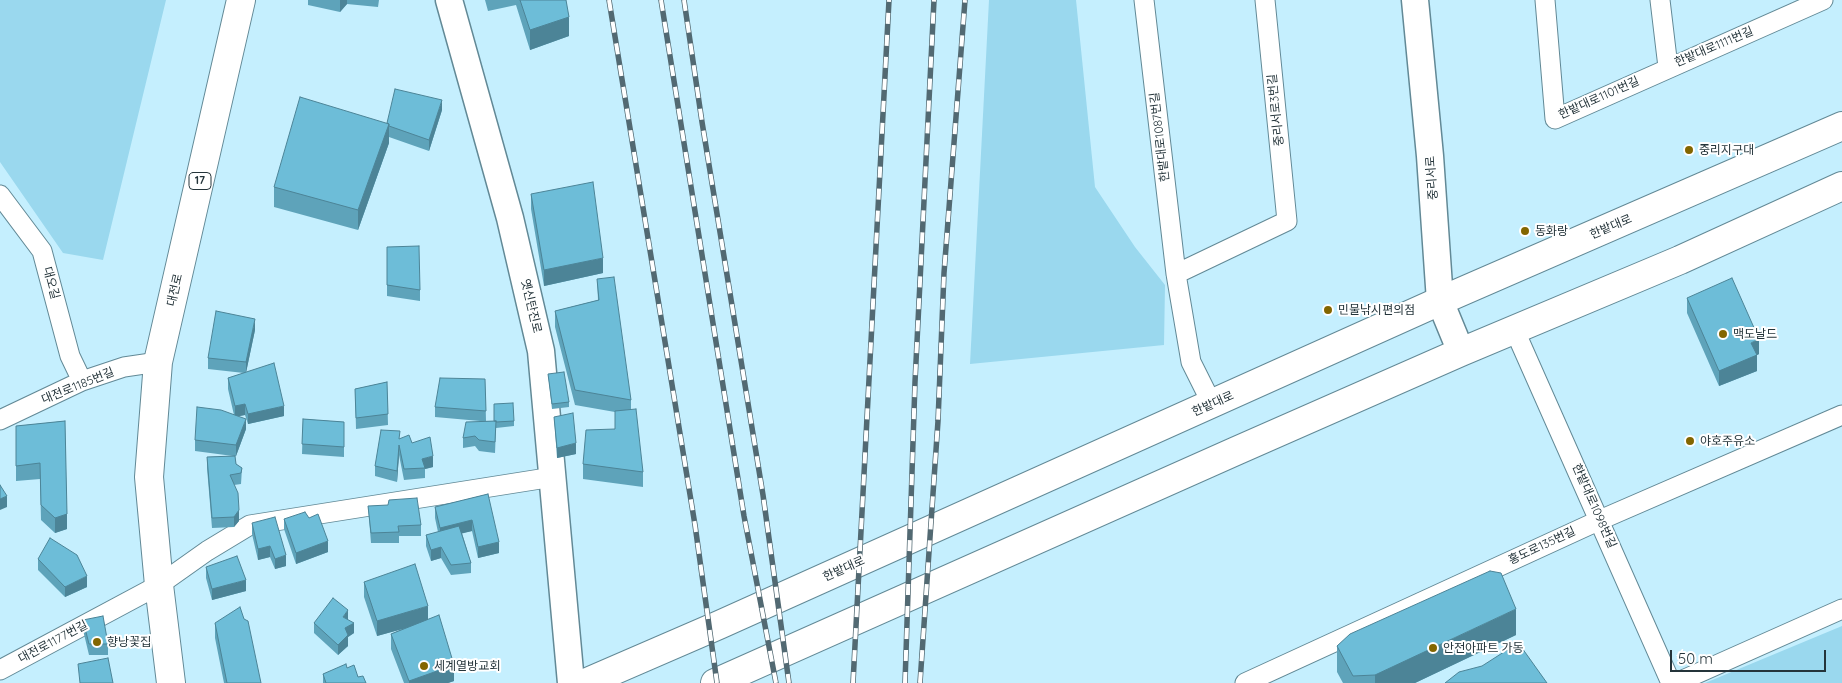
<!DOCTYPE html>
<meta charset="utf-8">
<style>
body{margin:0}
#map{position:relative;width:1842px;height:683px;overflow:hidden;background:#c5effe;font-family:Quicksand,sans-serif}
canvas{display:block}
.scale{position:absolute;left:1670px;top:650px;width:156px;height:22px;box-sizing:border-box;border:2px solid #24343a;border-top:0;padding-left:6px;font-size:15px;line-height:18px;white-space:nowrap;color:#24343a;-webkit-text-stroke:4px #fff;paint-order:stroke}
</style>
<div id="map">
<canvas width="1842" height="683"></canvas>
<div class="scale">50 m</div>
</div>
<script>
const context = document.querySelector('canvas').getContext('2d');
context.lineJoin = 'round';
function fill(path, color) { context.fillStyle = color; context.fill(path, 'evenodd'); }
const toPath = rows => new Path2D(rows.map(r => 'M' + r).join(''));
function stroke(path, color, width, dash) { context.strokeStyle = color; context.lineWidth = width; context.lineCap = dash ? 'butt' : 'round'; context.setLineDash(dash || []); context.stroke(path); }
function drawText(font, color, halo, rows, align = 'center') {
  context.font = font + ' Quicksand,"Noto Sans KR",sans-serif'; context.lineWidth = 4; context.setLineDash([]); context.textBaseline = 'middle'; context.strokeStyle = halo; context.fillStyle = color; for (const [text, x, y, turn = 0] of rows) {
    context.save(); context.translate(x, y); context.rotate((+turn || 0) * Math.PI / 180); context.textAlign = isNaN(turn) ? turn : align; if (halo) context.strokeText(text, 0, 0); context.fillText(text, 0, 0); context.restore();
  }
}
const green = toPath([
 [0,0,166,0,103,260,63,253,0,162],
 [989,0,1076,0,1095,187,1135,247,1165,285,1164,345,970,364],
 [1842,626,1842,683,1705,683]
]);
const street = toPath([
 [1144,0,1176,274,1191,362,1212,404],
 [1545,0,1555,119,1823,0],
 [1660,0,1668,67],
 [0,195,42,251,70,356,82,381],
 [1176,274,1287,221,1265,0],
 [1515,331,1671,683],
 [0,420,82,381,124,367,158,362],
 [0,670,159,585,207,551,250,525,553,477],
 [1245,683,1600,520,1842,415],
 [1676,683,1842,609]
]);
const secondary = toPath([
 [449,0,510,218,541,351,571,683],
 [1415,0,1430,156,1440,301,1461,352]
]);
const primary = toPath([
 [171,683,159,585,149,477,158,362,241,0],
 [585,683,719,625,1440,301,1842,126],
 [715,683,1236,451,1461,352,1680,260,1842,186]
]);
const rail = toPath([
 [609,0,695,525,717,683],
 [661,0,744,516,776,683],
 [684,0,702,122,763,495,789,683],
 [853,683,889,0],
 [905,683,915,382,934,0],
 [920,683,938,421,944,273,965,0]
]);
const wall = toPath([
 [308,0,379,0,378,7,347,4,340,12,308,5],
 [485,0,566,0,569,36,530,50,516,5,488,11],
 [442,110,429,151,389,137,389,143,358,230,274,207,274,187,387,123],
 [531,194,603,273,544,286,531,209],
 [387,247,420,290,420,301,387,296],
 [597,279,631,400,631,409,643,472,643,487,583,479,583,464,615,429,615,412,575,405,555,327,555,311,598,300],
 [1687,298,1759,354,1757,355,1757,371,1719,386,1687,313],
 [255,330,246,372,284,416,248,424,245,415,238,416,246,429,236,456,235,456,236,464,242,468,241,484,234,485,239,521,234,527,212,528,207,468,207,457,233,456,195,451,195,440,234,415,228,389,228,378,244,373,208,369,208,358],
 [548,374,569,402,569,407,552,409],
 [485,379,486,421,514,421,514,426,496,428,495,453,479,451,475,446,463,448,463,438,480,421,435,417,435,407],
 [387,382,388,425,356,429,355,389],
 [554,417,576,454,557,458],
 [303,419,344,422,344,457,302,454],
 [65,421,67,529,55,533,41,520,40,479,16,481,16,426],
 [400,439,412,443,433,467,425,469,425,478,404,480,399,455,397,482,375,476,375,466],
 [488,494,499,553,478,558,472,531,462,533,471,563,471,573,451,575,441,558,431,561,426,546,426,535,438,532,435,518,435,507],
 [368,506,421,525,421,536,399,536,399,543,371,543],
 [309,518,328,552,296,564,284,529,284,519],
 [252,523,286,566,275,569,270,557,258,560,252,534],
 [38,559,87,587,65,597,38,570],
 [206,567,246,591,212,600,206,578],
 [364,582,428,619,454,681,448,683,404,683,391,649,391,634,402,629,377,636,364,597],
 [83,620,108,644,108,655,89,655,83,630],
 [348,620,354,633,348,637,348,646,338,655,314,633,314,623],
 [215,623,261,683,224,683,215,638],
 [1516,635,1415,683,1343,683,1337,672,1337,646],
 [347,668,366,683,323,683,323,674]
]);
const shadedWall = toPath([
 [340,0,347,0,347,4,340,12],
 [569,17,569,36,530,50,530,30],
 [442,100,442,110,429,151,429,140],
 [389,124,389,143,358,230,358,210],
 [603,258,603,273,544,286,544,270],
 [255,319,255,330,246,373,246,362],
 [1759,339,1759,354,1757,355,1757,371,1719,386,1719,371,1751,343],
 [245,404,245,415,235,417,235,406],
 [284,406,284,416,248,424,248,414],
 [246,419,246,429,236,456,236,445],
 [576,443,576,454,557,458,557,448],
 [399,445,399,455,397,482,397,471],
 [433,456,433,467,425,469,422,459],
 [7,496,7,507,0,510,0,499],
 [239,510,239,521,234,527,234,517],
 [67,514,67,529,55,533,55,518],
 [472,520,472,531,440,539,440,528],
 [328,541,328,552,296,564,296,553],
 [499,542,499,553,478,558,478,547],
 [270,546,270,557,258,560,258,549],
 [441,547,441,558,431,561,431,550],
 [286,555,286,566,275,569,275,559],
 [87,576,87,587,65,597,65,587],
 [246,580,246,591,212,600,212,589],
 [428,606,428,622,377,636,377,621],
 [1516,609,1516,635,1415,683,1375,683,1375,675],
 [348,610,348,620,343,617],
 [354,623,354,633,348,637,348,646,338,655,338,645,345,628],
 [454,665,454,681,448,683,409,683,409,681]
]);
const building = toPath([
 [520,0,566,0,569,17,530,30,520,0],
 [395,89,442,100,429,140,389,126,389,124,387,123,395,89],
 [300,97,389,124,358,210,274,187,300,97],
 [593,182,603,258,544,270,531,194,593,182],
 [419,246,420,290,387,285,387,247,419,246],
 [614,277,631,400,575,390,555,311,599,300,597,279,614,277],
 [1732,278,1759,339,1751,343,1757,355,1719,371,1687,298,1732,278],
 [216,311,255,319,246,362,208,358,216,311],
 [274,363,284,406,248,414,245,404,235,406,228,378,274,363],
 [564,372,569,402,552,404,548,374,564,372],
 [440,378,485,379,486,411,435,407,440,378],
 [387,382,388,414,356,418,355,389,387,382],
 [513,403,514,421,496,422,496,421,494,421,494,404,513,403],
 [197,407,221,410,246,419,236,445,195,440,197,407],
 [636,409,643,472,583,464,586,430,615,429,615,411,636,409],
 [573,413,576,443,557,448,554,417,573,413],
 [303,419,344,422,344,447,302,444,303,419],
 [65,421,67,514,55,518,41,505,40,463,16,466,16,426,65,421],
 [496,421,495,442,479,440,475,436,463,438,466,422,496,421],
 [381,430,400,431,399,439,409,435,412,443,430,437,433,456,422,459,425,468,404,469,399,445,397,471,375,466,381,430],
 [235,456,236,464,242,468,241,473,230,475,238,493,239,510,234,517,212,518,207,457,235,456],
 [0,485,7,496,0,499,0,485],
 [488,494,499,542,478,547,472,520,440,528,435,507,488,494],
 [417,498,421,525,398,526,399,532,371,533,368,506,388,505,389,500,417,498],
 [305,512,309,518,318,514,328,541,296,553,284,519,305,512],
 [275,517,286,555,275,559,270,546,258,549,252,523,275,517],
 [459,526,471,563,451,565,441,547,431,550,426,535,459,526],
 [50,538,77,555,87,576,65,587,38,559,50,538],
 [237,556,246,580,212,589,206,567,237,556],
 [415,564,428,606,377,621,364,582,415,564],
 [1490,571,1501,573,1516,609,1375,675,1353,676,1337,646,1350,634,1490,571],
 [333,598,348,610,343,617,354,623,345,628,348,635,338,645,314,623,333,598],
 [240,607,244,619,248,621,261,683,227,683,215,623,240,607],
 [439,615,454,665,409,681,391,634,439,615],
 [103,616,108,644,89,644,83,620,103,616],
 [1522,648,1547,683,1445,683,1459,672,1482,666,1507,650,1522,648],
 [108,658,113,683,80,683,78,664,108,658],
 [346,664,347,668,354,665,358,677,363,676,366,683,326,683,323,674,346,664]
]);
const markers = [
 [1689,150,5,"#836600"],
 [1525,231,5,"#836600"],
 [1328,310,5,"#836600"],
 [1723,334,5,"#836600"],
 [1690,441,5,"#836600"],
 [97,642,5,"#836600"],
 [1433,648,5,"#836600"],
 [424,666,5,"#836600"]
];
const shields = [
 [200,181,22]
];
const shieldNames = [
 ["17",200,181]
];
const streetNames = [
 ["한밭대로1111번길",1714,47,-23],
 ["한밭대로1101번길",1599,98,-24],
 ["중리서로3번길",1276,110,-96],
 ["한밭대로1087번길",1160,137,-97],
 ["중리서로",1432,178,-94],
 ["한밭대로",1611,227,-23],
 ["대오길",51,283,75],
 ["대전로",175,290,-77],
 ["옛신탄진로",531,306,77],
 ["대전로1185번길",78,386,-22],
 ["한밭대로",1213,404,-24],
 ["한밭대로1098번길",1594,506,66],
 ["홍도로135번길",1542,546,-25],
 ["한밭대로",844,569,-24],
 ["대전로1177번길",53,642,-28]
];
const poiNames = [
 ["중리지구대",1699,150],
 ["동화랑",1535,231],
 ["민물낚시편의점",1338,310],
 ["맥도날드",1733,334],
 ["야호주유소",1700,441],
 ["향낭꽃집",107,642],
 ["안전아파트 가동",1443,648],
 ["세계열방교회",434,666]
];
fill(green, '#9ad8ee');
stroke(street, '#628996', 21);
stroke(secondary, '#628996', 29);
stroke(primary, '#628996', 30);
stroke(street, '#fff', 19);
stroke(secondary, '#fff', 26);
stroke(primary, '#fff', 28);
stroke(rail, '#526972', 5.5);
stroke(rail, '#fff', 4, [11]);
fill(wall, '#5ea3ba');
fill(shadedWall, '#4c8497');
fill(building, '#6dbdd8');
stroke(building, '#4c8497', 1);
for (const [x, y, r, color] of markers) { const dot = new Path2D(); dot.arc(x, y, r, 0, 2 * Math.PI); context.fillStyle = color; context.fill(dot); stroke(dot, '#fff', 2); }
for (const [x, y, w] of shields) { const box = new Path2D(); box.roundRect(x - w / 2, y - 8.5, w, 17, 4); context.fillStyle = '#fff'; context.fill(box); stroke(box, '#24343a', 1); }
drawText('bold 11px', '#24343a', null, shieldNames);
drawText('12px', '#24343a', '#fff', streetNames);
drawText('12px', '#24343a', '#fff', poiNames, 'left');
</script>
